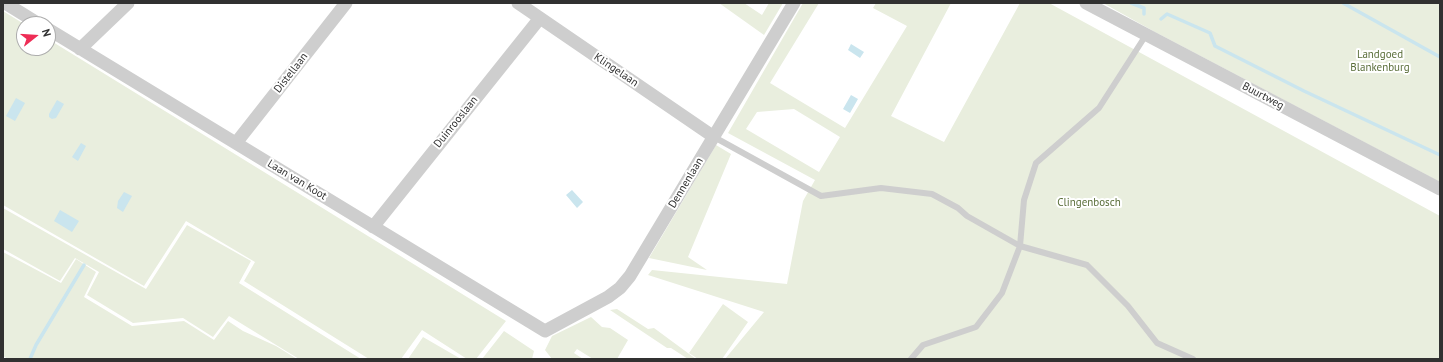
<!DOCTYPE html>
<style>
body{margin:0}
#map{position:relative;width:1443px;height:362px;overflow:hidden;background:#fff;font-family:"PT Sans",sans-serif}
canvas{display:block}
.frame{position:absolute;inset:0;border:4px solid #313131;pointer-events:none}
.north{position:absolute;left:16px;top:16px;width:40px;height:40px;box-sizing:border-box;background:#fff;border:1px solid #adadad;border-radius:50%;rotate:73deg;font-size:11px;font-weight:700;line-height:16px;text-align:center;color:#313131}
.north::after{content:'';display:block;margin:auto;width:14px;height:18px;background:#ee2d56;clip-path:polygon(50% 0,100% 100%,50% 72%,0 100%)}
</style>
<div id="map">
<canvas width="1443" height="362"></canvas>
<div class="frame"></div>
<div class="north">N</div>
</div>
<script>
const context = document.querySelector('canvas').getContext('2d');
context.lineJoin = 'round';
function fill(path, color) { context.fillStyle = color; context.fill(path, 'evenodd'); }
const toPath = rows => new Path2D(rows.map(r => 'M' + r).join(''));
function stroke(path, color, width, dash) { context.strokeStyle = color; context.lineWidth = width; context.lineCap = dash ? 'butt' : 'round'; context.setLineDash(dash || []); context.stroke(path); }
function drawText(font, color, halo, rows, align = 'center') {
  context.font = font + ' "PT Sans",sans-serif'; context.lineWidth = 4; context.setLineDash([]); context.textBaseline = 'middle'; context.strokeStyle = halo; context.fillStyle = color; for (const [text, x, y, turn = 0] of rows) {
    context.save(); context.translate(x, y); context.rotate((+turn || 0) * Math.PI / 180); context.textAlign = isNaN(turn) ? turn : align; if (halo) context.strokeText(text, 0, 0); context.fillText(text, 0, 0); context.restore();
  }
}
const green = toPath([
 [719,3,744,3,762,15,769,3,783,3,764,35],
 [803,3,819,3,770,83,845,128,907,26,873,8,876,3,951,3,891,116,944,142,1020,3,1049,3,1440,216,1440,359,725,359,764,312,648,275,652,270,787,284,803,201,815,180,728,133],
 [794,109,840,137,819,172,746,129,757,112],
 [1103,3,1440,3,1440,182,1155,32],
 [3,11,24,24,24,48,48,48,48,39,506,321,476,359,467,359,422,330,401,359,369,359,244,281,255,262,186,221,144,286,3,205],
 [716,145,731,154,688,257,707,270,649,258],
 [3,208,146,289,187,225,251,261,239,283,361,359,299,359,229,316,213,337,183,318,133,323,87,295,99,272,75,258,60,281,3,249],
 [3,252,61,283,76,259,96,272,84,297,132,326,184,321,214,340,228,321,243,331,276,346,297,359,8,359,3,356],
 [723,304,748,322,722,359,698,359,689,353],
 [617,309,648,329,654,328,696,359,688,359,671,348,667,348,610,310],
 [591,317,602,327,610,328,628,340,617,359,593,359,577,349,574,353,583,359,552,359,545,350,552,336],
 [504,331,534,351,532,359,482,359],
 [423,337,461,359,408,359]
]);
const water = toPath([
 [851,44,864,52,860,58,848,50],
 [851,95,858,99,850,113,843,109],
 [16,98,25,103,15,121,6,116],
 [57,100,64,104,56,118,52,119,49,117,49,114],
 [81,143,86,146,78,161,72,157],
 [572,190,583,202,577,208,566,195],
 [124,192,132,196,123,212,117,208,118,201],
 [60,210,79,221,72,232,54,221]
]);
const stream = toPath([
 [1131,3,1144,8,1144,14],
 [1343,3,1440,57],
 [1161,19,1167,14,1210,33,1215,46,1304,91,1440,155],
 [30,359,36,345,84,265]
]);
const service = toPath([
 [714,137,821,196,881,188,932,194,958,208,967,216,1020,246,1087,265,1128,306,1157,343,1193,359],
 [911,359,923,345,976,327,1002,293,1020,246,1024,200,1036,163,1099,108,1146,35]
]);
const minor = toPath([
 [5,3,39,24],
 [518,3,714,137],
 [1086,3,1440,189],
 [48,29,545,331,608,297,620,288,630,276,794,3],
 [80,49,128,3],
 [236,143,346,3],
 [373,227,540,18]
]);
const parkNames = [
 ["Landgoed",1380,55],
 ["Blankenburg",1380,68],
 ["Clingenbosch",1089,203]
];
const streetNames = [
 ["Klingelaan",616,70,34],
 ["Distellaan",291,73,-52],
 ["Buurtweg",1263,96,28],
 ["Duinrooslaan",456,122,-51],
 ["Laan van Koot",297,180,31],
 ["Dennenlaan",686,183,-59]
];
fill(green, '#e9eede');
fill(water, '#cae5ee');
stroke(stream, '#cae5ee', 3.5);
stroke(service, '#cecece', 6);
stroke(minor, '#cecece', 13);
drawText('11px', '#5b6f3b', '#fff', parkNames);
drawText('11px', '#313131', '#fff', streetNames);
</script>
